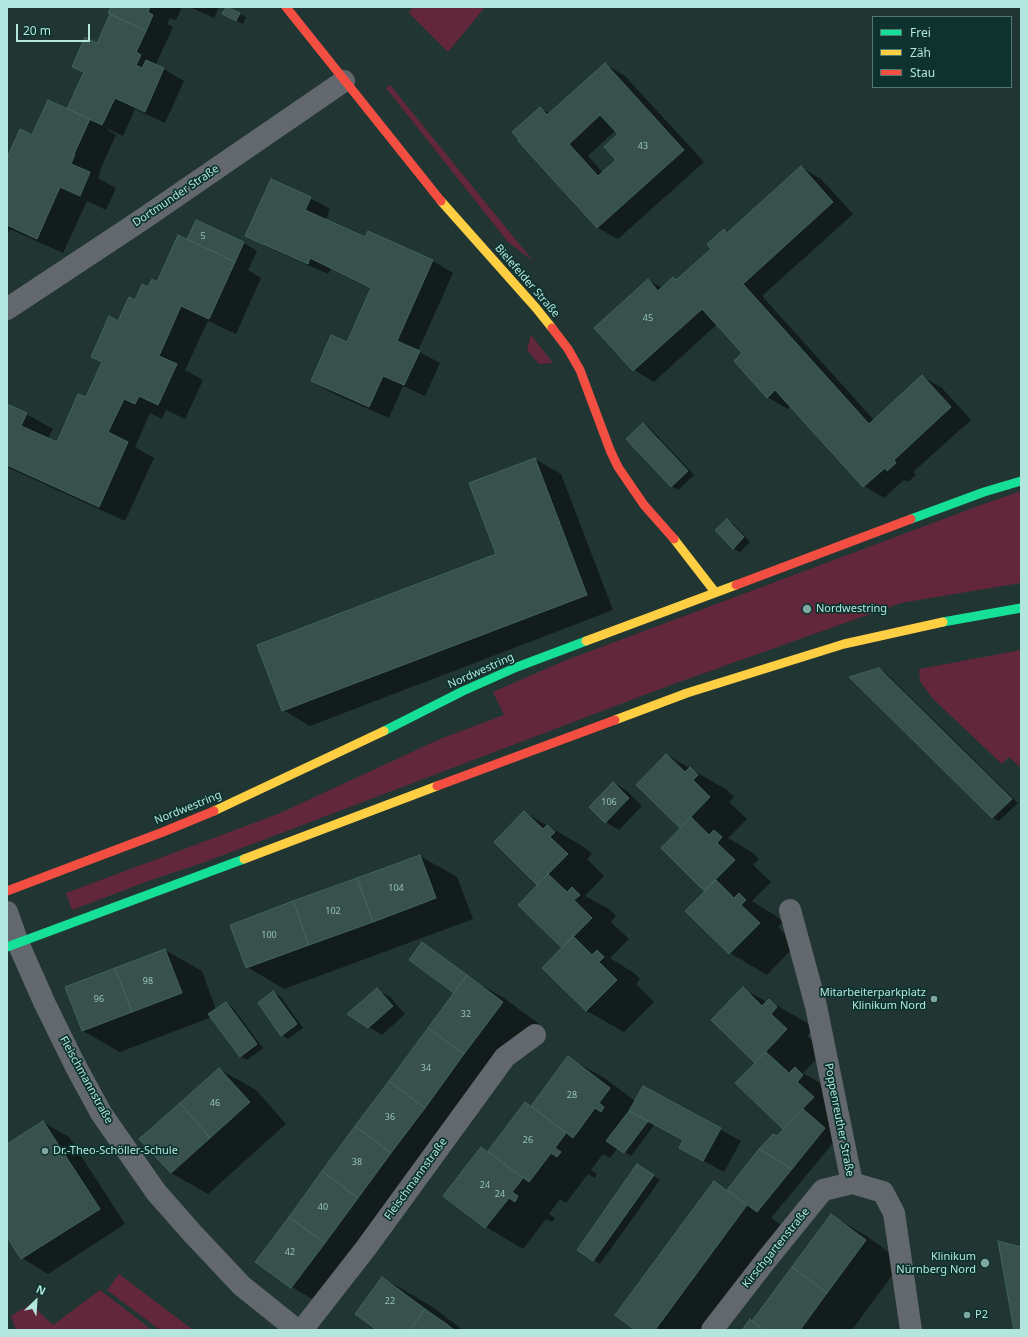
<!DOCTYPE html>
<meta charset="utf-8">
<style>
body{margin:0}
#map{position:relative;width:1028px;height:1337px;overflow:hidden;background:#213633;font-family:"Noto Sans",sans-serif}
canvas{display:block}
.frame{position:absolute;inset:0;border:8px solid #b2e6de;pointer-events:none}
.legend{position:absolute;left:872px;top:16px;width:140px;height:72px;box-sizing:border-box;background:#0e332f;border:1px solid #507b75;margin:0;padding:5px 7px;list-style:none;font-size:12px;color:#b2e6de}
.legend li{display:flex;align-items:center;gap:8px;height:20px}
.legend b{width:20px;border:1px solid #507b75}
.north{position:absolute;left:16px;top:1281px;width:40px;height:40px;-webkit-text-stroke:3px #0e332f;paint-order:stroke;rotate:25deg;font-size:11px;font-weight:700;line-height:16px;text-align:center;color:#b2e6de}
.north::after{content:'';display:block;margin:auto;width:14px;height:18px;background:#b2e6de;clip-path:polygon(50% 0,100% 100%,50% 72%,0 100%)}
.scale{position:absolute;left:16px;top:24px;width:74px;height:18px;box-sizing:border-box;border:2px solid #b2e6de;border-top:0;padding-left:5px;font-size:12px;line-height:14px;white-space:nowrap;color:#b2e6de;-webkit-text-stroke:3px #0e332f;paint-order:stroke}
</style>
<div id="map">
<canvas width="1028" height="1337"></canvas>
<div class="frame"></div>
<ul class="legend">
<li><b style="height:5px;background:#16e098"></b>Frei</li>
<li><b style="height:5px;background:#ffcf43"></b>Zäh</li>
<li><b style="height:5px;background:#f24e42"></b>Stau</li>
</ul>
<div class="north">N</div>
<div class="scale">20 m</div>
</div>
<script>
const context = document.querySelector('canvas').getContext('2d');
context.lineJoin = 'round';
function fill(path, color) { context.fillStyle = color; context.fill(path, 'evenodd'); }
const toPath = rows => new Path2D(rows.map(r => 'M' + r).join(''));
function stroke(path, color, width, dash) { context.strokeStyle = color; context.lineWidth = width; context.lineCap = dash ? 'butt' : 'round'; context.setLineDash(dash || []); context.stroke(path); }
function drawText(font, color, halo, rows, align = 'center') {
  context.font = font + ' "Noto Sans",sans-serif'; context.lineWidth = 3.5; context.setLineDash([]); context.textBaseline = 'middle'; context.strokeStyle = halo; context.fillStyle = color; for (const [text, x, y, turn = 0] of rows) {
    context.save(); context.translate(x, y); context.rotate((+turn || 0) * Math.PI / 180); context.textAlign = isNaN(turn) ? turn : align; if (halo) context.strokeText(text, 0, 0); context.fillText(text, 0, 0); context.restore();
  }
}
const green = toPath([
 [413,7,485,7,448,52,409,13],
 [390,85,533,261,508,242,386,88],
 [531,335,553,363,539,364,527,350],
 [1021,491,1021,583,901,603,668,686,205,862,151,880,72,910,66,893,278,814,440,739,504,715,493,692,564,661,981,505],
 [1021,650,1021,768,1009,757,1002,764,932,698,920,681,919,669],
 [119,1274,193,1330,160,1330,107,1290],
 [100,1290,152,1330,16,1330,11,1316,31,1304,53,1325]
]);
const shadow = toPath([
 [112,7,182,7,176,20,170,18,167,24,173,27,156,64,184,81,165,123,135,109,123,136,108,129,107,130,116,135,100,170,101,170,98,178,116,188,106,210,87,201,63,253,10,229,7,235,7,160,33,136,68,110,84,73,73,66,98,44,111,14],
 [190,7,219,7,214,18],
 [239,14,246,17,243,24,230,18],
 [605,64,625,76,704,162,618,239,598,228,520,141,540,108,550,114],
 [616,130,620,134,617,160,603,173,588,156],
 [801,167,821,179,853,214,762,296,874,420,922,376,942,388,971,420,913,472,916,475,908,482,904,480,884,498,864,486,791,406,788,409,767,397,744,353,717,324,654,382,634,370,648,280,662,288,673,278,677,280,712,249,724,231,728,233],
 [310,198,330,209,326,220,366,238,369,232,433,261,453,273,418,351,440,363,425,396,403,386,389,418,332,393,312,381,347,343,371,289,331,269,328,274,267,247,247,235],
 [196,221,244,243,257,251,248,270,261,278,236,334,208,321,185,370,203,380,185,419,166,410,162,419,150,413,135,447,154,458,125,521,7,467,7,405,26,414,53,429,48,439,57,443,86,398,103,362,92,356,136,301,149,288,157,283,187,241],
 [644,424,650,428,694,475,678,490,671,486],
 [535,459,561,474,613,610,310,726,283,710,497,555],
 [727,520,734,524,750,542,740,552,733,548],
 [879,669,886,673,1018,803,999,821,993,818,851,677],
 [667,755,727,790,734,797,729,802,747,819,728,838,752,852,759,859,753,865,771,882,752,901,776,916,783,922,778,927,796,945,767,975,730,953,705,891,662,848,681,828,637,785],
 [614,783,627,791,642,806,619,830,606,822],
 [524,812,584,847,592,854,587,859,604,876,585,896,609,909,616,916,611,922,629,939,610,958,634,973,640,979,636,984,654,1002,624,1032,587,1011,544,968,563,948,539,885,495,842],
 [420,856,457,877,473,919,284,989,247,967],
 [165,950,202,971,216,1010,226,1003,232,1007,263,1048,247,1060,240,1056,212,1017,120,1052,83,1031],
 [472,980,504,998,539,1024,329,1309,292,1287,257,1262],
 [743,989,767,1002,769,1001,806,1022,813,1029,807,1036,824,1051,803,1073,832,1090,838,1137,771,1218,784,1227,708,1330,636,1330,714,1182,728,1190,785,1129,737,1083,757,1062,713,1020],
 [377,990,390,997,405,1014,382,1035,369,1027],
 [274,993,280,996,303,1028,288,1039,282,1035],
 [569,1058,606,1079,635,1101,643,1087,741,1141,724,1172,700,1159,684,1140,655,1124,631,1156,618,1148,610,1158,603,1154,591,1170,597,1174,595,1178,588,1174,566,1203,560,1199,549,1214,555,1218,552,1222,546,1219,523,1249,486,1227,445,1196,481,1148,488,1152,525,1103,532,1107],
 [219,1069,256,1090,286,1124,208,1194,171,1173],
 [43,1122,69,1137,125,1224,48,1274,22,1258,7,1235,7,1145],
 [644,1169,660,1180,600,1264,579,1250],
 [831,1215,868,1237,902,1262,852,1330,743,1330,753,1322],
 [383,1278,431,1306,463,1330,379,1330]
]);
const building = toPath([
 [111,7,150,7,148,12,153,15,146,31,108,13,111,7],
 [226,7,240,13,236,21,222,14,226,7],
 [110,14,146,31,136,52,141,55,136,65,142,68,146,60,164,68,145,112,115,98,102,125,67,109,84,72,72,67,85,37,97,43,110,14],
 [605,63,684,150,597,228,518,141,519,140,512,132,540,107,547,115,605,63],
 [600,115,618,134,604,147,616,160,598,176,569,144,600,115],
 [48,100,90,119,74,154,75,154,71,164,90,172,80,196,60,187,37,239,7,225,7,158,20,129,32,135,48,100],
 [801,166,833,202,743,284,869,424,922,375,951,407,894,460,896,463,887,471,885,468,863,487,775,390,767,398,734,361,742,353,702,309,633,371,594,328,648,279,658,291,673,277,676,280,711,249,707,244,724,229,727,233,801,166],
 [271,179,311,197,305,210,365,237,368,231,433,260,397,341,420,351,404,385,383,376,369,407,311,381,331,335,347,342,371,288,310,258,308,264,245,236,271,179],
 [196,220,244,242,235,262,187,239,196,220],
 [178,235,235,262,209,319,181,306,159,356,177,364,158,405,139,396,135,404,124,399,108,432,128,442,99,507,7,465,7,404,27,413,21,426,57,442,78,394,86,397,102,362,91,357,109,316,118,321,129,297,135,300,142,284,148,287,152,279,157,282,178,235],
 [643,423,688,471,671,487,626,439,643,423],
 [535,458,587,595,282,711,257,645,496,554,469,483,535,458],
 [727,519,744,537,733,549,715,530,727,519],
 [879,668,1012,799,992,818,849,677,879,668],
 [666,754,685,772,690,767,698,775,693,780,710,797,680,828,636,785,666,754],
 [613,782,629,798,605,823,589,807,613,782],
 [524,811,543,829,547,825,555,832,550,837,568,854,537,885,494,842,524,811],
 [691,817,709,835,714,830,722,837,717,843,735,860,704,891,661,848,691,817],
 [420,855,436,898,373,922,357,878,420,855],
 [548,874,567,892,572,887,580,895,574,900,592,918,562,948,518,905,548,874],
 [357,878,373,922,309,945,293,901,357,878],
 [716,880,734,898,739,893,746,900,741,905,760,923,729,954,685,911,716,880],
 [293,901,309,945,246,968,230,925,293,901],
 [573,936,592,955,597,950,604,957,599,962,617,980,586,1011,542,968,573,936],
 [422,942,467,975,454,993,409,960,422,942],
 [165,949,182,993,132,1012,115,968,165,949],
 [115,968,132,1012,82,1031,65,987,115,968],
 [467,975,503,1002,464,1054,428,1028,467,975],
 [743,987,762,1006,769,999,777,1007,771,1014,787,1029,755,1063,711,1020,743,987],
 [377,988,393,1006,368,1028,347,1014,377,988],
 [273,991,297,1024,281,1036,258,1003,273,991],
 [226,1002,257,1044,240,1057,208,1014,226,1002],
 [428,1028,464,1054,425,1108,389,1081,428,1028],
 [766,1052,789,1073,795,1067,803,1075,797,1082,814,1097,783,1129,735,1083,766,1052],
 [568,1056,610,1088,599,1103,604,1107,601,1112,595,1108,573,1138,531,1106,568,1056],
 [219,1068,250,1102,210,1138,180,1103,219,1068],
 [389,1081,425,1108,391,1153,355,1126,389,1081],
 [643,1086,721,1128,703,1161,679,1148,683,1140,629,1111,643,1086],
 [525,1102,566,1133,555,1148,561,1152,557,1157,551,1153,529,1182,488,1151,525,1102],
 [180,1103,210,1138,171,1173,139,1139,180,1103],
 [803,1109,825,1128,792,1169,759,1149,773,1134,777,1136,803,1109],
 [629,1111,648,1121,624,1153,606,1141,629,1111],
 [43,1121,100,1209,21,1259,7,1237,7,1144,43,1121],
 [355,1126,391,1153,358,1198,322,1171,355,1126],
 [481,1147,523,1178,512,1192,518,1196,515,1202,509,1198,485,1228,443,1196,481,1147],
 [759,1149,792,1169,757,1212,727,1190,759,1149],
 [637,1164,654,1175,593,1261,577,1250,637,1164],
 [322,1171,358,1198,325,1243,289,1217,322,1171],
 [714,1181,747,1205,655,1330,635,1330,615,1315,714,1181],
 [831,1214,866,1240,827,1293,792,1267,831,1214],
 [289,1217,325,1243,291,1288,255,1262,289,1217],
 [998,1241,1021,1247,1021,1330,1014,1330,998,1241],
 [792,1267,827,1293,800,1330,764,1330,752,1321,792,1267],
 [382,1277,425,1309,410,1330,377,1330,355,1314,382,1277],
 [425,1309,448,1325,454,1330,410,1330,425,1309],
 [750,1319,752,1321,764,1330,742,1330,750,1319]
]);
const street = toPath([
 [7,309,140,221,344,81],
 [790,910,816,1006,852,1183],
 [7,912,18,943,45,1004,75,1065,101,1113,156,1192,193,1234,242,1286,297,1330],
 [302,1330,366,1248,505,1057,535,1035],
 [712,1330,767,1259,823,1190,852,1183,883,1192,894,1213,911,1330]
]);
const fast = toPath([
 [911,519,984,492,1021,481],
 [943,622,1021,608],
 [384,731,463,691,517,667,586,641],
 [7,947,244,859]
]);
const slow = toPath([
 [441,201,536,308,552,328],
 [674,539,715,592],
 [586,641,736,585],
 [615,720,687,693,844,644,943,622],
 [214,811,384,731],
 [244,859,437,786]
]);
const jam = toPath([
 [286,7,441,201],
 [552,328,568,349,580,370,610,450,618,467,644,505,674,539],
 [736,585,911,519],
 [437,786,615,720],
 [7,891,163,832,214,811]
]);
const markers = [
 [807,609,5,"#7fa8a2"],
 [934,999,4,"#7fa8a2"],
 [45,1151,4,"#7fa8a2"],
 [985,1263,5,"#7fa8a2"],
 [967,1315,4,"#7fa8a2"]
];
const numberNames = [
 ["43",643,146],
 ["5",203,236],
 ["45",648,318],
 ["106",609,802],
 ["104",396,888],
 ["102",333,911],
 ["100",269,935],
 ["98",148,981],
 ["96",99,999],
 ["32",466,1014],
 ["34",426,1068],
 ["28",572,1095],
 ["46",215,1103],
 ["36",390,1117],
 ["26",528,1140],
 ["38",357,1162],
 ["24",485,1185],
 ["24",500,1194],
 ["40",323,1207],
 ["42",290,1252],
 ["22",390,1301]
];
const streetNames = [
 ["Dortmunder Straße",176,196,-34],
 ["Bielefelder Straße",527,281,49],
 ["Nordwestring",481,671,-24],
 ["Nordwestring",188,808,-22],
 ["Fleischmannstraße",86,1080,61],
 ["Poppenreuther Straße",839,1120,79],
 ["Fleischmannstraße",416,1179,-54],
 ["Kirschgartenstraße",776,1248,-51]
];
const poiNames = [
 ["Nordwestring",816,609],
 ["Mitarbeiterparkplatz",926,993,"right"],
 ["Klinikum Nord",926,1006,"right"],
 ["Dr.-Theo-Schöller-Schule",53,1151],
 ["Klinikum",976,1257,"right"],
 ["Nürnberg Nord",976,1270,"right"],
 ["P2",975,1315]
];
fill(green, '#62273a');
fill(shadow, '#0007');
fill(building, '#38514d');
stroke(building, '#41635e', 1);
stroke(street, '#62686e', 22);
stroke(fast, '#16e098', 9);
stroke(slow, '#ffcf43', 9);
stroke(jam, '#f24e42', 9);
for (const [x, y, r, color] of markers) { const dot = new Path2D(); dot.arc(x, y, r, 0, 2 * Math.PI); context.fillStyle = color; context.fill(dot); stroke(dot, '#0e332f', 1.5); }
drawText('9px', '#94c1ba', null, numberNames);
drawText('11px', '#b2e6de', '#0e332f', streetNames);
drawText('11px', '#b2e6de', '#0e332f', poiNames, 'left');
</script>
